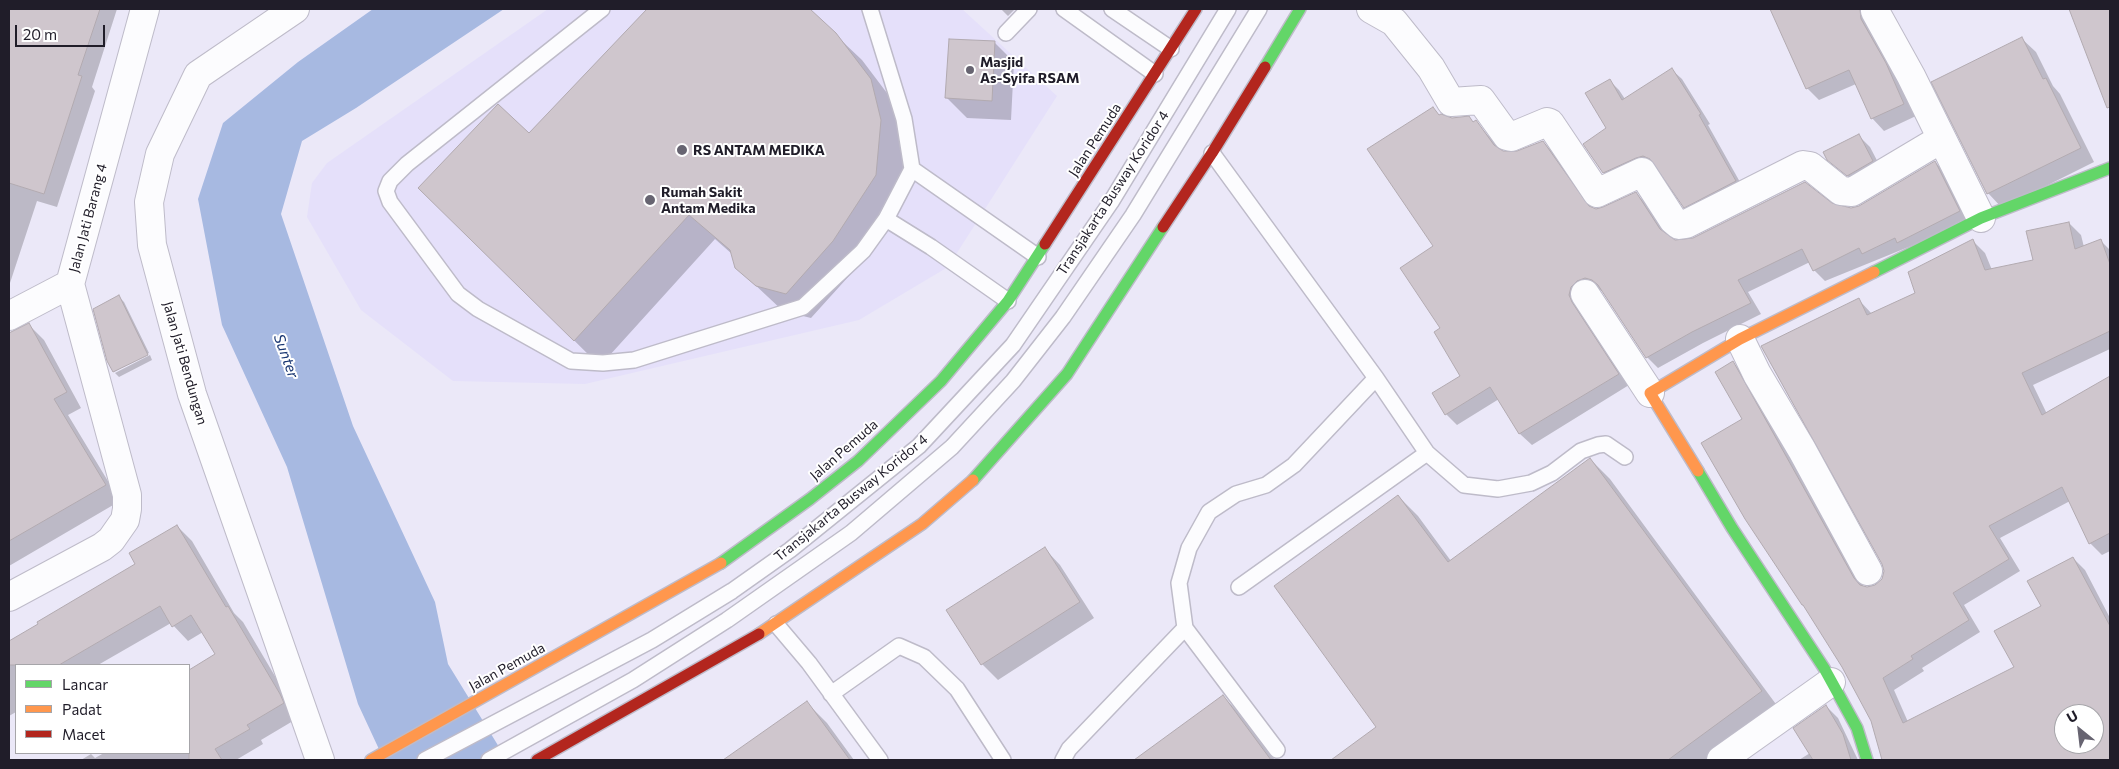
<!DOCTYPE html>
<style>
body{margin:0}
#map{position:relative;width:2119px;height:769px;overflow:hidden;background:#ebe8f8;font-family:Commissioner,sans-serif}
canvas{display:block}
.frame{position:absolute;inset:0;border:10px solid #201d29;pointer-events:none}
.legend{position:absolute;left:15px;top:664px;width:175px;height:90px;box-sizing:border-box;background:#fff;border:1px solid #a6a5a9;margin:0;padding:6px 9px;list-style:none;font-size:15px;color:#201d29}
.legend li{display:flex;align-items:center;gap:10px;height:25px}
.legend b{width:25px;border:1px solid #a6a5a9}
.north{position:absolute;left:2054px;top:704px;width:50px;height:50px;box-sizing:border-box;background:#fff;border:1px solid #a6a5a9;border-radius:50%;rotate:331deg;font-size:14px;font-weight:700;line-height:20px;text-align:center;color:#201d29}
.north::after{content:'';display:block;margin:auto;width:18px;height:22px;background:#676471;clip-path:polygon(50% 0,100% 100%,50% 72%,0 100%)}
.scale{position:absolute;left:15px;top:25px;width:90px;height:22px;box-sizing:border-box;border:2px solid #201d29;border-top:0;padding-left:6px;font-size:15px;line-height:18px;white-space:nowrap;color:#201d29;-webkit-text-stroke:4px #fff;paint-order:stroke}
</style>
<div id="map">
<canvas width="2119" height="769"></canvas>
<div class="frame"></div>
<ul class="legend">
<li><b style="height:6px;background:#63d668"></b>Lancar</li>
<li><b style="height:6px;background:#ff974d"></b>Padat</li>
<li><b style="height:6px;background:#b3261e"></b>Macet</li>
</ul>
<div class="north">U</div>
<div class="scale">20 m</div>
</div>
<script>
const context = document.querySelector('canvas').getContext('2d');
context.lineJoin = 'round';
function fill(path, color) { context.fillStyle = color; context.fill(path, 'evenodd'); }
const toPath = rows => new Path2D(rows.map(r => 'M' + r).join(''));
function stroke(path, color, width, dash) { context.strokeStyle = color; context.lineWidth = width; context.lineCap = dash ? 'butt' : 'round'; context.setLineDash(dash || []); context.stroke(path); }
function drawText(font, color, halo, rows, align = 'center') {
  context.font = font + ' Commissioner,sans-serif'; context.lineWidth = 4; context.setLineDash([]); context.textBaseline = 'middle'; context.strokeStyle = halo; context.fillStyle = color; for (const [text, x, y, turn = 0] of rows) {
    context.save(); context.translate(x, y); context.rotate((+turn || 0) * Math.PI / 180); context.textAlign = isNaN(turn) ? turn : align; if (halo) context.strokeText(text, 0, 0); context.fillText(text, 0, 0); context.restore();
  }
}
const built = toPath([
 [548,9,962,9,1057,96,948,267,859,320,585,384,453,381,361,310,307,217,312,183,327,163]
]);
const water = toPath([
 [373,9,504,9,356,108,302,141,281,214,353,426,435,602,448,664,507,760,384,760,358,704,287,467,222,325,198,199,223,123,298,62]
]);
const shadow = toPath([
 [9,9,117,9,92,87,95,91,57,207,37,201,9,286],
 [649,9,808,9,862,60,896,105,906,147,901,201,858,266,811,318,783,311,736,267,732,254,715,239,600,366,420,188,529,135],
 [1001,9,1015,9,1008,16],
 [1772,9,1874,9,1898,76,1916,116,1884,131,1872,118,1856,84,1819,100,1807,88],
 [2071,9,2110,9,2110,88,2081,38],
 [2021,38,2036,52,2053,86,2060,94,2094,162,2002,208,1988,193],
 [994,42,1014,62,1011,120,967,118,947,98],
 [1672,70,1682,79,1710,124,1708,125,1745,191,1694,217,1685,207,1659,167,1653,166,1613,182,1603,172,1609,80,1619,90,1625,99],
 [1433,109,1440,116,1474,123,1476,122,1503,152,1517,153,1543,142,1554,153,1593,209,1604,208,1636,193,1647,205,1667,236,1675,241,1693,239,1831,205,1851,209,1860,207,1935,162,1946,173,1970,222,1825,281,1814,270,1810,262,1748,292,1761,314,1703,343,1658,368,1647,357,1603,291,1596,289,1629,385,1532,445,1520,434,1499,399,1457,425,1446,414,1461,376,1442,328,1434,247],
 [1859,136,1870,147,1883,172,1859,186,1828,159],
 [2069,223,2081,235,2084,247,2101,241,2110,250,2110,349,2033,385,2047,414,2110,378,2110,551,2102,555,2090,543,2070,501,2000,538,2020,571,1964,605,1980,632,1922,668,1924,671,1894,690,1908,722,2016,667,2043,606,2073,558,2085,570,2110,618,2110,760,1883,760,1873,723,1843,667,1808,610,1803,605,1744,420,1733,363,1745,375,1863,586,1867,588,1877,586,1883,579,1885,572,1859,300,1872,314,1917,294,1973,241,1985,253,1992,270,2034,261],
 [2064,714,2094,714,2094,744,2064,744],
 [119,297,124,302,149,353,114,372,108,360],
 [29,325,44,340,81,408,68,415,120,501,9,566,9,336],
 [150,355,152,360,119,377,115,373],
 [1590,459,1610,479,1781,711,1713,760,1333,760,1378,727,1398,496,1418,516,1451,561],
 [177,526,192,541,234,613,243,622,295,710,298,718,261,740,263,744,236,760,81,760,91,754,95,758,104,753,189,753,189,671,216,655,203,632,188,641,171,623,98,665,16,665,16,712,9,716,9,643,137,565],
 [1045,549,1060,565,1094,618,998,680,982,664],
 [1223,696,1242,716,1275,760,1136,760],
 [807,703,827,723,854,760,726,760],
 [1826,706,1838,718,1858,760,1799,760,1810,753]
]);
const building = toPath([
 [9,9,100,9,78,75,82,76,44,194,9,183,9,9],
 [647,9,810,9,836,33,871,79,881,120,876,175,833,241,786,294,756,286,735,268,730,250,689,215,574,341,418,188,498,104,529,133,647,9],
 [1770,9,1860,9,1861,19,1886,63,1904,104,1871,119,1849,70,1806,89,1770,9],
 [2069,9,2110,9,2110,107,2107,108,2069,9],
 [2022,37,2043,79,2046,78,2081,148,1987,194,1931,82,2022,37],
 [949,39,995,41,992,101,945,98,949,39],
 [1672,68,1701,114,1699,115,1736,181,1684,208,1650,159,1643,156,1636,158,1603,173,1583,144,1606,128,1585,93,1610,79,1622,100,1672,68],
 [1433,107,1439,115,1441,114,1452,118,1469,116,1473,122,1476,120,1494,145,1503,151,1517,151,1543,141,1589,206,1596,209,1603,207,1636,192,1660,229,1675,240,1693,238,1805,182,1832,203,1851,208,1859,206,1935,161,1960,211,1897,243,1895,238,1862,254,1859,248,1813,271,1802,249,1738,280,1751,303,1692,332,1646,358,1598,285,1592,280,1585,278,1577,281,1571,287,1569,295,1572,302,1619,374,1519,434,1490,387,1445,415,1432,393,1460,376,1434,332,1440,328,1400,268,1433,246,1367,149,1433,107],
 [1859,134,1873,161,1847,176,1827,160,1823,152,1859,134],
 [2069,222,2075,249,2101,239,2110,264,2110,331,2022,373,2042,415,2110,376,2110,533,2089,544,2062,487,1989,526,2009,559,1953,593,1969,620,1911,656,1913,659,1883,678,1903,723,2014,667,1994,631,2041,606,2027,581,2073,557,2110,626,2110,760,1882,760,1871,721,1842,667,1803,605,1802,605,1745,519,1701,443,1742,419,1715,372,1733,361,1854,578,1860,585,1867,587,1875,585,1882,579,1884,571,1882,564,1761,346,1859,298,1867,315,1915,293,1908,272,1973,239,1985,270,2033,260,2026,231,2069,222],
 [2064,714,2094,714,2094,744,2064,744,2064,714],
 [119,295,148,355,113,372,107,361,93,309,119,295],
 [29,323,67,392,54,399,106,485,9,541,9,333,29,323],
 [1590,458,1762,691,1668,760,1331,760,1376,727,1274,586,1398,495,1448,562,1590,458],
 [177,525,226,607,228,606,280,694,284,703,247,725,250,729,215,749,222,760,189,760,189,670,215,654,191,615,172,627,160,606,59,665,9,665,9,641,38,624,37,622,135,564,129,553,177,525],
 [1045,547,1080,602,981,665,946,610,1045,547],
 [1223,695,1271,760,1134,760,1223,695],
 [807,701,850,760,723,760,807,701],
 [1826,705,1843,734,1851,760,1813,760,1793,728,1826,705]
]);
const lane = toPath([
 [602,9,407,164,390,181,386,191,390,202,458,294,478,309,571,361,603,363,634,360,803,307,863,251,886,219,912,169,904,119,870,9],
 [1064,9,1155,74],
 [1112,9,1171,49],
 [1006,33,1029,9],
 [1212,153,1376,378,1427,453,1239,587],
 [912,169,1038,257],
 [886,219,931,247,1008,301],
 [1427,453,1464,485,1498,489,1531,483,1552,473,1581,451,1598,445,1606,444,1625,457],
 [776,624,809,663,880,760],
 [1185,628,1277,750],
 [831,694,899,646,924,657,957,689,1003,760],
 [425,760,652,640,732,591,790,550,919,446,1013,345,1111,202,1228,9],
 [489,760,633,680,727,620,851,533,952,447,1013,381,1063,317,1133,215,1259,9],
 [1063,760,1069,749,1185,628,1179,583,1189,548,1209,512,1236,494,1266,485,1294,465,1376,378]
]);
const street = toPath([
 [295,9,198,75,160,154,149,202,152,245,192,394,320,760],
 [1371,9,1394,22,1431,68,1451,102,1481,100,1507,136,1511,137,1547,122,1550,123,1597,193,1642,172,1673,220,1679,225,1686,224,1803,165,1810,166,1841,191,1852,192,1941,139],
 [1875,11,1911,76,1981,218],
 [1585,294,1650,393],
 [9,316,70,284],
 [1740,339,1757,374,1802,450,1868,571],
 [9,597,102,547,111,540,125,520,127,509,127,495,70,284,145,9],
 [1721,760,1831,682]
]);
const fast = toPath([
 [1265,67,1300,9],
 [1874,272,1981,218,2110,168],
 [1698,471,1732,528,1824,668,1857,728,1867,760],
 [973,480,1067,374,1163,227],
 [721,563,810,499,858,461,941,381,1008,301,1045,244]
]);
const slow = toPath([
 [1698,471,1650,393,1740,339,1874,272],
 [759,634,922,524,973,480],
 [371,760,721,563]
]);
const jam = toPath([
 [1163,227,1212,153,1265,67],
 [1045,244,1196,9],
 [537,760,759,634]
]);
const markers = [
 [970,70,5,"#676471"],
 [682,150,6,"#676471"],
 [650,200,6,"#676471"]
];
const poiNames = [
 ["Masjid",980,62],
 ["As-Syifa RSAM",980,78],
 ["RS ANTAM MEDIKA",693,150],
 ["Rumah Sakit",661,192],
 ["Antam Medika",661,208]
];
const streetNames = [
 ["Jalan Pemuda",1095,140,-57],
 ["Transjakarta Busway Koridor 4",1113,193,-57],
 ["Jalan Jati Barang 4",88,218,-75],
 ["Jalan Jati Bendungan",185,363,74],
 ["Jalan Pemuda",844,450,-41],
 ["Transjakarta Busway Koridor 4",851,498,-39],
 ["Jalan Pemuda",507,667,-29]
];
const waterNames = [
 ["Sunter",286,356,70]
];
fill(built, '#e5e0fa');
fill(water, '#a7b9e1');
fill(shadow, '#0003');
fill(building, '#cfc6cd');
stroke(building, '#b2aab0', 1);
stroke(lane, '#bebbc9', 18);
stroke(street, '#bebbc9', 30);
stroke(fast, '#bebbc9', 14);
stroke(slow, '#bebbc9', 14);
stroke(jam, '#bebbc9', 14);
stroke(lane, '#fcfcfe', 15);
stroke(street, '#fcfcfe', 28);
stroke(fast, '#63d668', 11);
stroke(slow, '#ff974d', 11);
stroke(jam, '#b3261e', 11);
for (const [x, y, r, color] of markers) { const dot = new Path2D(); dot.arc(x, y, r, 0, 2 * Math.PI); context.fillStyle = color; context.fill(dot); stroke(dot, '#fff', 2); }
drawText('bold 14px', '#201d29', '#fff', poiNames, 'left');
drawText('14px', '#201d29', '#fff', streetNames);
drawText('italic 15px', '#1a3773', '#fff', waterNames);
</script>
